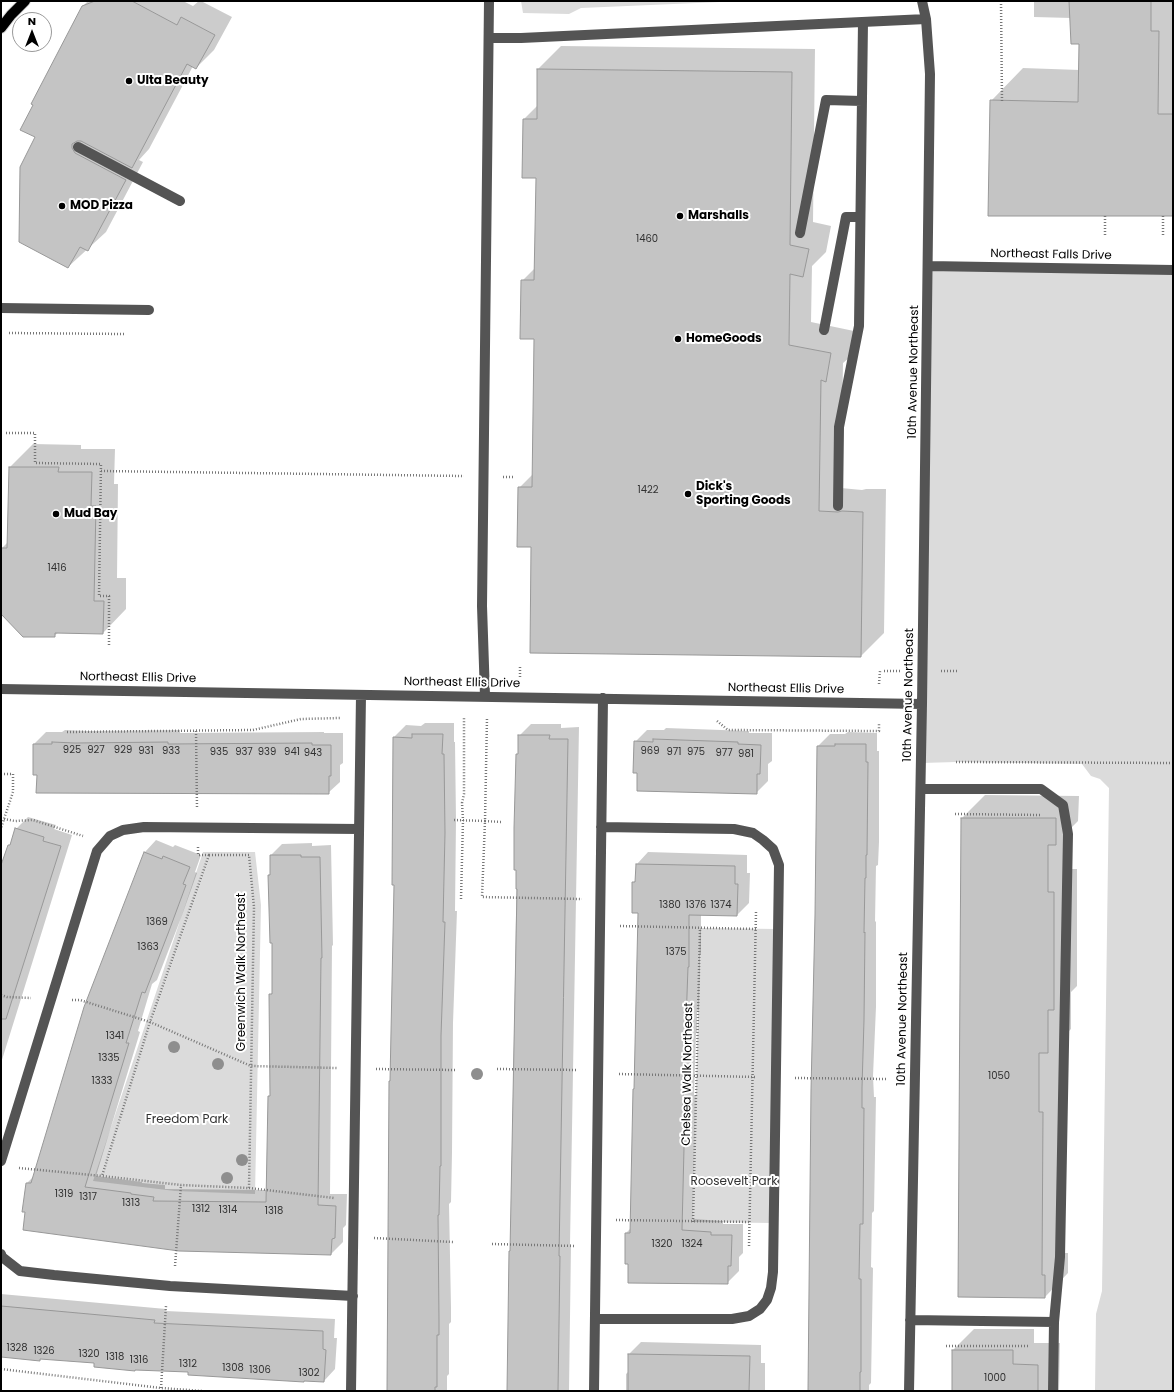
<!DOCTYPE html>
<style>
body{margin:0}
#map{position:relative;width:1174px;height:1392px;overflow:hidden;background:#fff;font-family:Poppins,sans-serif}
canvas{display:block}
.frame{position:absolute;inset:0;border:2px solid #000;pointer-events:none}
.north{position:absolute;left:12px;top:12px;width:40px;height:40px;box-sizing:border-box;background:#fff;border:1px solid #999;border-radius:50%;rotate:0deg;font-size:11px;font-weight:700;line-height:16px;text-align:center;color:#000}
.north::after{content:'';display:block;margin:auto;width:14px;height:18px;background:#000;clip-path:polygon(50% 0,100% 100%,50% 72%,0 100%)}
</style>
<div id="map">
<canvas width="1174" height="1392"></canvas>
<div class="frame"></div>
<div class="north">N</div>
</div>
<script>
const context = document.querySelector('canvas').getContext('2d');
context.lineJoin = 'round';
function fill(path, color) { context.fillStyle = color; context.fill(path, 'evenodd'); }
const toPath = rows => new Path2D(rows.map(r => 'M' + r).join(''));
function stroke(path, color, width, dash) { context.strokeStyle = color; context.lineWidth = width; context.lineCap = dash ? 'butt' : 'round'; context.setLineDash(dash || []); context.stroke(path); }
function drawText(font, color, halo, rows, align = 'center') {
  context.font = font + ' Poppins,sans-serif'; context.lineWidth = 4; context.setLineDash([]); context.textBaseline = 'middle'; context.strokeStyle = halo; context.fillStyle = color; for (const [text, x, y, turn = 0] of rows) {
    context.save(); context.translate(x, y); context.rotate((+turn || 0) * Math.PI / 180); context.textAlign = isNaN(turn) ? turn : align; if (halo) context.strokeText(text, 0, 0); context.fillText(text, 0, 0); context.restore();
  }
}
const green = toPath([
 [521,1,743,1,581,8,569,14,523,13],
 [928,266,1173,270,1173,1391,1095,1391,1096,1314,1102,1291,1109,788,1100,779,1091,776,1082,764,956,762,921,763],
 [203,852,255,852,261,905,255,1194,175,1191,93,1181],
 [700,928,777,929,773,1223,693,1222]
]);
const shadow = toPath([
 [88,1,183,1,193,6,199,1,201,1,232,17,214,50,196,68,193,66,149,149,139,160,143,162,106,232,68,267,37,137,83,6],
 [1034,1,1173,1,1173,216,991,101,1023,68,1080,70,1080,43,1071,18,1034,17],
 [561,46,815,49,813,222,831,226,826,252,812,266,811,322,854,331,849,358,843,363,841,488,862,490,866,489,886,489,884,633,861,656,532,546,519,488,533,474,535,338,522,281,536,267,537,177,524,119,538,105,538,69],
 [33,444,81,445,81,449,115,449,114,484,118,484,117,578,126,578,126,609,103,633,59,632,54,636,2,548,8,542,10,467],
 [425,723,454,723,454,742,455,742,456,820,455,911,457,911,453,1023,452,1153,451,1202,449,1204,451,1307,451,1322,449,1324,449,1374,447,1376,447,1391,388,1391,391,1080,395,884,394,737,406,725,421,726],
 [531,724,561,724,561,728,579,727,570,1244,571,1244,569,1391,508,1391,519,736],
 [666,728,749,731,749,733,772,733,772,761,768,764,768,781,756,793,638,772,635,742,647,730,664,730],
 [65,730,88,731,180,730,180,733,324,732,324,733,343,733,343,763,340,765,340,782,328,793,34,774,34,744,46,732,62,732],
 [848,732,877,733,877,751,879,751,879,842,878,865,876,866,875,922,876,921,876,1007,873,1076,874,1097,876,1097,874,1211,872,1213,871,1267,873,1268,871,1383,869,1385,869,1391,809,1391,818,746,830,734,845,734],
 [985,795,1079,796,1078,821,1071,828,1071,869,1077,869,1077,986,1071,992,1071,1029,1061,1039,1065,1253,1068,1253,1068,1273,1045,1297,959,1296,962,818],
 [28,817,56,825,54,829,72,835,1,1063,1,870,16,829],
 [156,840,173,847,175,845,201,855,195,872,197,873,181,918,157,980,152,984,138,1031,140,1032,96,1176,142,1182,142,1183,165,1185,165,1189,267,1190,269,1097,271,1095,270,995,273,992,273,942,269,875,271,873,271,855,282,844,312,843,312,846,331,845,333,945,332,946,330,1194,347,1194,346,1225,343,1228,343,1242,331,1254,26,1212,27,1183,34,1176,145,852],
 [648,852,747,855,747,873,750,873,749,903,737,915,701,914,701,954,700,955,699,1010,697,1011,697,1032,696,1033,694,1095,696,1095,693,1219,723,1221,723,1224,743,1224,743,1253,739,1257,739,1271,727,1283,626,1233,631,1228,639,912,633,883,636,880,637,864],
 [1,1294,166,1309,166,1311,335,1319,334,1338,337,1338,335,1369,324,1381,305,1380,304,1381,95,1362,42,1358,40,1360,1,1356],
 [974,1329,1034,1329,1034,1343,1060,1343,1059,1391,953,1391,953,1350],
 [641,1342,761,1345,761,1363,765,1363,765,1391,626,1391,626,1374,629,1371,629,1354]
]);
const building = toPath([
 [95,1,132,1,177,25,181,17,215,35,196,69,187,64,132,168,81,141,77,141,72,144,72,148,75,153,126,180,88,251,80,247,68,268,19,242,20,167,35,137,20,130,33,105,31,104,82,6,95,1],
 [1069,1,1151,1,1151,31,1159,31,1158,114,1173,114,1173,216,988,216,990,100,1078,102,1079,44,1071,44,1069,1],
 [537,69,792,72,790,245,809,249,803,277,790,274,789,345,831,353,826,382,821,380,819,511,838,512,842,511,863,512,861,657,530,653,531,547,517,547,518,487,532,487,534,339,520,339,521,280,534,280,536,178,522,178,523,119,537,119,537,69],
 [9,467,59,467,58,472,92,472,91,506,96,506,94,601,104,601,103,634,55,633,55,637,23,637,1,614,1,548,7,548,9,467],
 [412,734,443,734,442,754,444,754,445,833,443,922,445,922,441,1036,441,1166,440,1166,439,1215,438,1215,439,1320,439,1335,437,1335,437,1387,435,1387,435,1391,387,1391,389,1081,390,1081,394,885,392,885,393,737,412,738,412,734],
 [518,735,550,735,549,739,568,739,559,1256,560,1256,558,1391,507,1391,509,1251,510,1251,517,889,516,889,516,870,514,870,514,828,516,754,518,754,518,735],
 [653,739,738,742,738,744,761,745,760,774,757,774,757,794,637,791,637,773,633,773,634,741,653,742,653,739],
 [52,742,75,743,168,742,168,744,312,743,312,745,331,745,331,776,329,776,329,794,36,793,37,775,33,775,33,744,52,744,52,742],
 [835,744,866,744,866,762,868,762,867,855,866,855,866,878,865,878,864,933,865,932,864,1020,862,1088,862,1108,864,1108,863,1224,860,1224,859,1279,861,1279,861,1372,860,1372,860,1391,808,1391,811,1090,815,915,817,746,835,746,835,744],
 [961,818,1056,818,1056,845,1048,845,1048,892,1054,892,1054,1010,1048,1010,1048,1053,1039,1053,1039,1112,1043,1112,1042,1275,1045,1275,1045,1298,958,1297,961,818],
 [15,828,44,837,43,841,61,846,6,1019,1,1019,1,865,8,845,10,845,15,828],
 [144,852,162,859,163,856,190,867,183,884,186,885,169,931,145,993,142,992,126,1043,129,1043,85,1187,131,1193,131,1194,154,1197,153,1201,266,1202,268,1096,270,1096,269,994,272,994,272,943,270,943,268,875,270,875,270,855,301,855,301,857,320,857,322,958,321,958,318,1205,336,1206,335,1238,332,1239,331,1255,179,1251,23,1230,25,1212,22,1212,26,1183,31,1183,84,1007,144,852],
 [636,864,735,866,735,884,738,884,737,916,689,915,689,967,688,967,683,1107,685,1107,682,1230,711,1232,711,1235,732,1235,731,1266,728,1266,728,1284,628,1283,628,1264,625,1264,625,1233,630,1233,633,1089,634,1089,638,913,632,913,632,882,635,882,636,864],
 [1,1306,155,1320,154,1323,323,1331,323,1349,326,1350,324,1382,304,1381,304,1382,188,1375,188,1372,135,1370,135,1371,94,1367,94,1363,40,1359,40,1361,1,1357,1,1306],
 [952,1350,1013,1350,1013,1364,1038,1365,1038,1391,952,1391,952,1350],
 [628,1354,750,1356,749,1391,628,1391,628,1354]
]);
const path = toPath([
 [1001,1,1002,101],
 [1105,216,1105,235],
 [1163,216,1163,236],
 [9,333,124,334],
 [6,433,35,433,35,463,101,464,99,596,109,596,109,646],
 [101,471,464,476],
 [503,477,515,477],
 [884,671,902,671],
 [941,671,957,671],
 [520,677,520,666],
 [879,684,880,671],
 [717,721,728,730,879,731,879,723],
 [196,731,197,808],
 [67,732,253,730,301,719,340,718],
 [956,762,1173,763],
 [1,774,13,774,13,792,1,828],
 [955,814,1041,815],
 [4,819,15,821,33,820,83,836],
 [454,820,485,821,487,718],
 [501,822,485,821,482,897,582,899],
 [198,847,198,855,209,855],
 [209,855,249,855,254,907,249,1188,181,1185,102,1176,150,1022,209,855],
 [461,899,463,820,462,803,464,794,464,717],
 [620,926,757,929],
 [1,995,7,997,31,998],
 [72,1000,80,1000,150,1022,251,1066,337,1068],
 [376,1069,455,1070],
 [497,1069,578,1070],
 [619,1074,756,1077],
 [795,1078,886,1079],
 [19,1168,102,1176],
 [249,1188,334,1198],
 [616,1220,751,1222],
 [693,1222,700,928],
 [374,1238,453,1242],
 [492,1244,576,1246],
 [749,1246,756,912],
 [175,1266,181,1185],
 [946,1346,1029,1346],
 [1,1369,161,1388,203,1391],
 [161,1388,166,1306]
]);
const minor = toPath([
 [489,38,521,38,926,19],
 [78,147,180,201],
 [800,233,826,100,862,101],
 [928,266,1173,270],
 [1,308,149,310],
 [824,330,846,217,860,217],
 [838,506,839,427,859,326,863,22],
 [1,689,922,704],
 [485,696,482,606,489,1],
 [921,789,1041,789,1063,805,1068,834,1060,1257,1054,1322,1053,1391],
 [1,1161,97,851,110,836,123,830,144,827,359,829],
 [1,1254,2,1257,20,1271,54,1275,170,1286,353,1296],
 [595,1319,732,1319,749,1316,760,1309,767,1300,771,1288,773,1272,779,865,773,849,763,840,753,833,734,829,601,827],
 [910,1320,1054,1322],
 [351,1391,361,695],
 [594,1391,603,698],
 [909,1391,922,704,930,74,926,19,922,1]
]);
const major = toPath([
 [1,28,11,15,25,1]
]);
const trees = [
 [174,1047],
 [218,1064],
 [477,1074],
 [242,1160],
 [227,1178]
];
const markers = [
 [129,81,4,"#000"],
 [62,206,4,"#000"],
 [680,216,4,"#000"],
 [678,339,4,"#000"],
 [688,494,4,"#000"],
 [56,514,4,"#000"]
];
const numberNames = [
 ["1460",647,239],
 ["1422",648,490],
 ["1416",57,568],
 ["925",72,750],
 ["927",96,750],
 ["929",123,750],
 ["931",146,751],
 ["933",171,751],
 ["969",650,751],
 ["935",219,752],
 ["937",244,752],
 ["939",267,752],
 ["941",292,752],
 ["971",674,752],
 ["975",696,752],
 ["943",313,753],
 ["977",724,753],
 ["981",746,754],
 ["1380",670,905],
 ["1376",696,905],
 ["1374",721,905],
 ["1369",157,922],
 ["1363",148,947],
 ["1375",676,952],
 ["1341",115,1036],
 ["1335",109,1058],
 ["1050",999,1076],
 ["1333",102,1081],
 ["1319",64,1194],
 ["1317",88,1197],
 ["1313",131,1203],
 ["1312",201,1209],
 ["1314",228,1210],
 ["1318",274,1211],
 ["1320",662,1244],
 ["1324",692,1244],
 ["1328",17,1348],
 ["1326",44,1351],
 ["1320",89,1354],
 ["1318",115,1357],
 ["1316",139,1360],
 ["1312",188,1364],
 ["1308",233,1368],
 ["1306",260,1370],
 ["1302",309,1373],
 ["1000",995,1378]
];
const poiNames = [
 ["Ulta Beauty",137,81],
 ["MOD Pizza",70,206],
 ["Marshalls",688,216],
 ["HomeGoods",686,339],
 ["Dick's",696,487],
 ["Sporting Goods",696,501],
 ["Mud Bay",64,514]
];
const streetNames = [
 ["Northeast Falls Drive",1051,255,1],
 ["10th Avenue Northeast",914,372,-89],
 ["Northeast Ellis Drive",138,678,1],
 ["Northeast Ellis Drive",462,683,1],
 ["Northeast Ellis Drive",786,689,1],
 ["10th Avenue Northeast",909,695,-89],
 ["Greenwich Walk Northeast",242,972,-90],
 ["10th Avenue Northeast",903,1019,-89],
 ["Chelsea Walk Northeast",688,1074,-89]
];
const parkNames = [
 ["Freedom Park",187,1120],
 ["Roosevelt Park",734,1182]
];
fill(green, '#dbdbdb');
fill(shadow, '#0003');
fill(building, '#c4c4c4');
stroke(building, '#989898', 1);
stroke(major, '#dbdbdb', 12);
stroke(path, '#767676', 2.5, [1, 2]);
stroke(minor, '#545454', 10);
stroke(major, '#000', 10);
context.fillStyle = '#8e8e8e';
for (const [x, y] of trees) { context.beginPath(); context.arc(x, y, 6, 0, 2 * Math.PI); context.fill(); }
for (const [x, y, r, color] of markers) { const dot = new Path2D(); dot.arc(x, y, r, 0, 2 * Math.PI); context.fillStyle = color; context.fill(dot); stroke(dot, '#fff', 1.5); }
drawText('10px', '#313131', null, numberNames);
drawText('bold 12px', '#000', '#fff', poiNames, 'left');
drawText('12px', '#000', '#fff', streetNames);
drawText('12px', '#323232', '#fff', parkNames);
</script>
